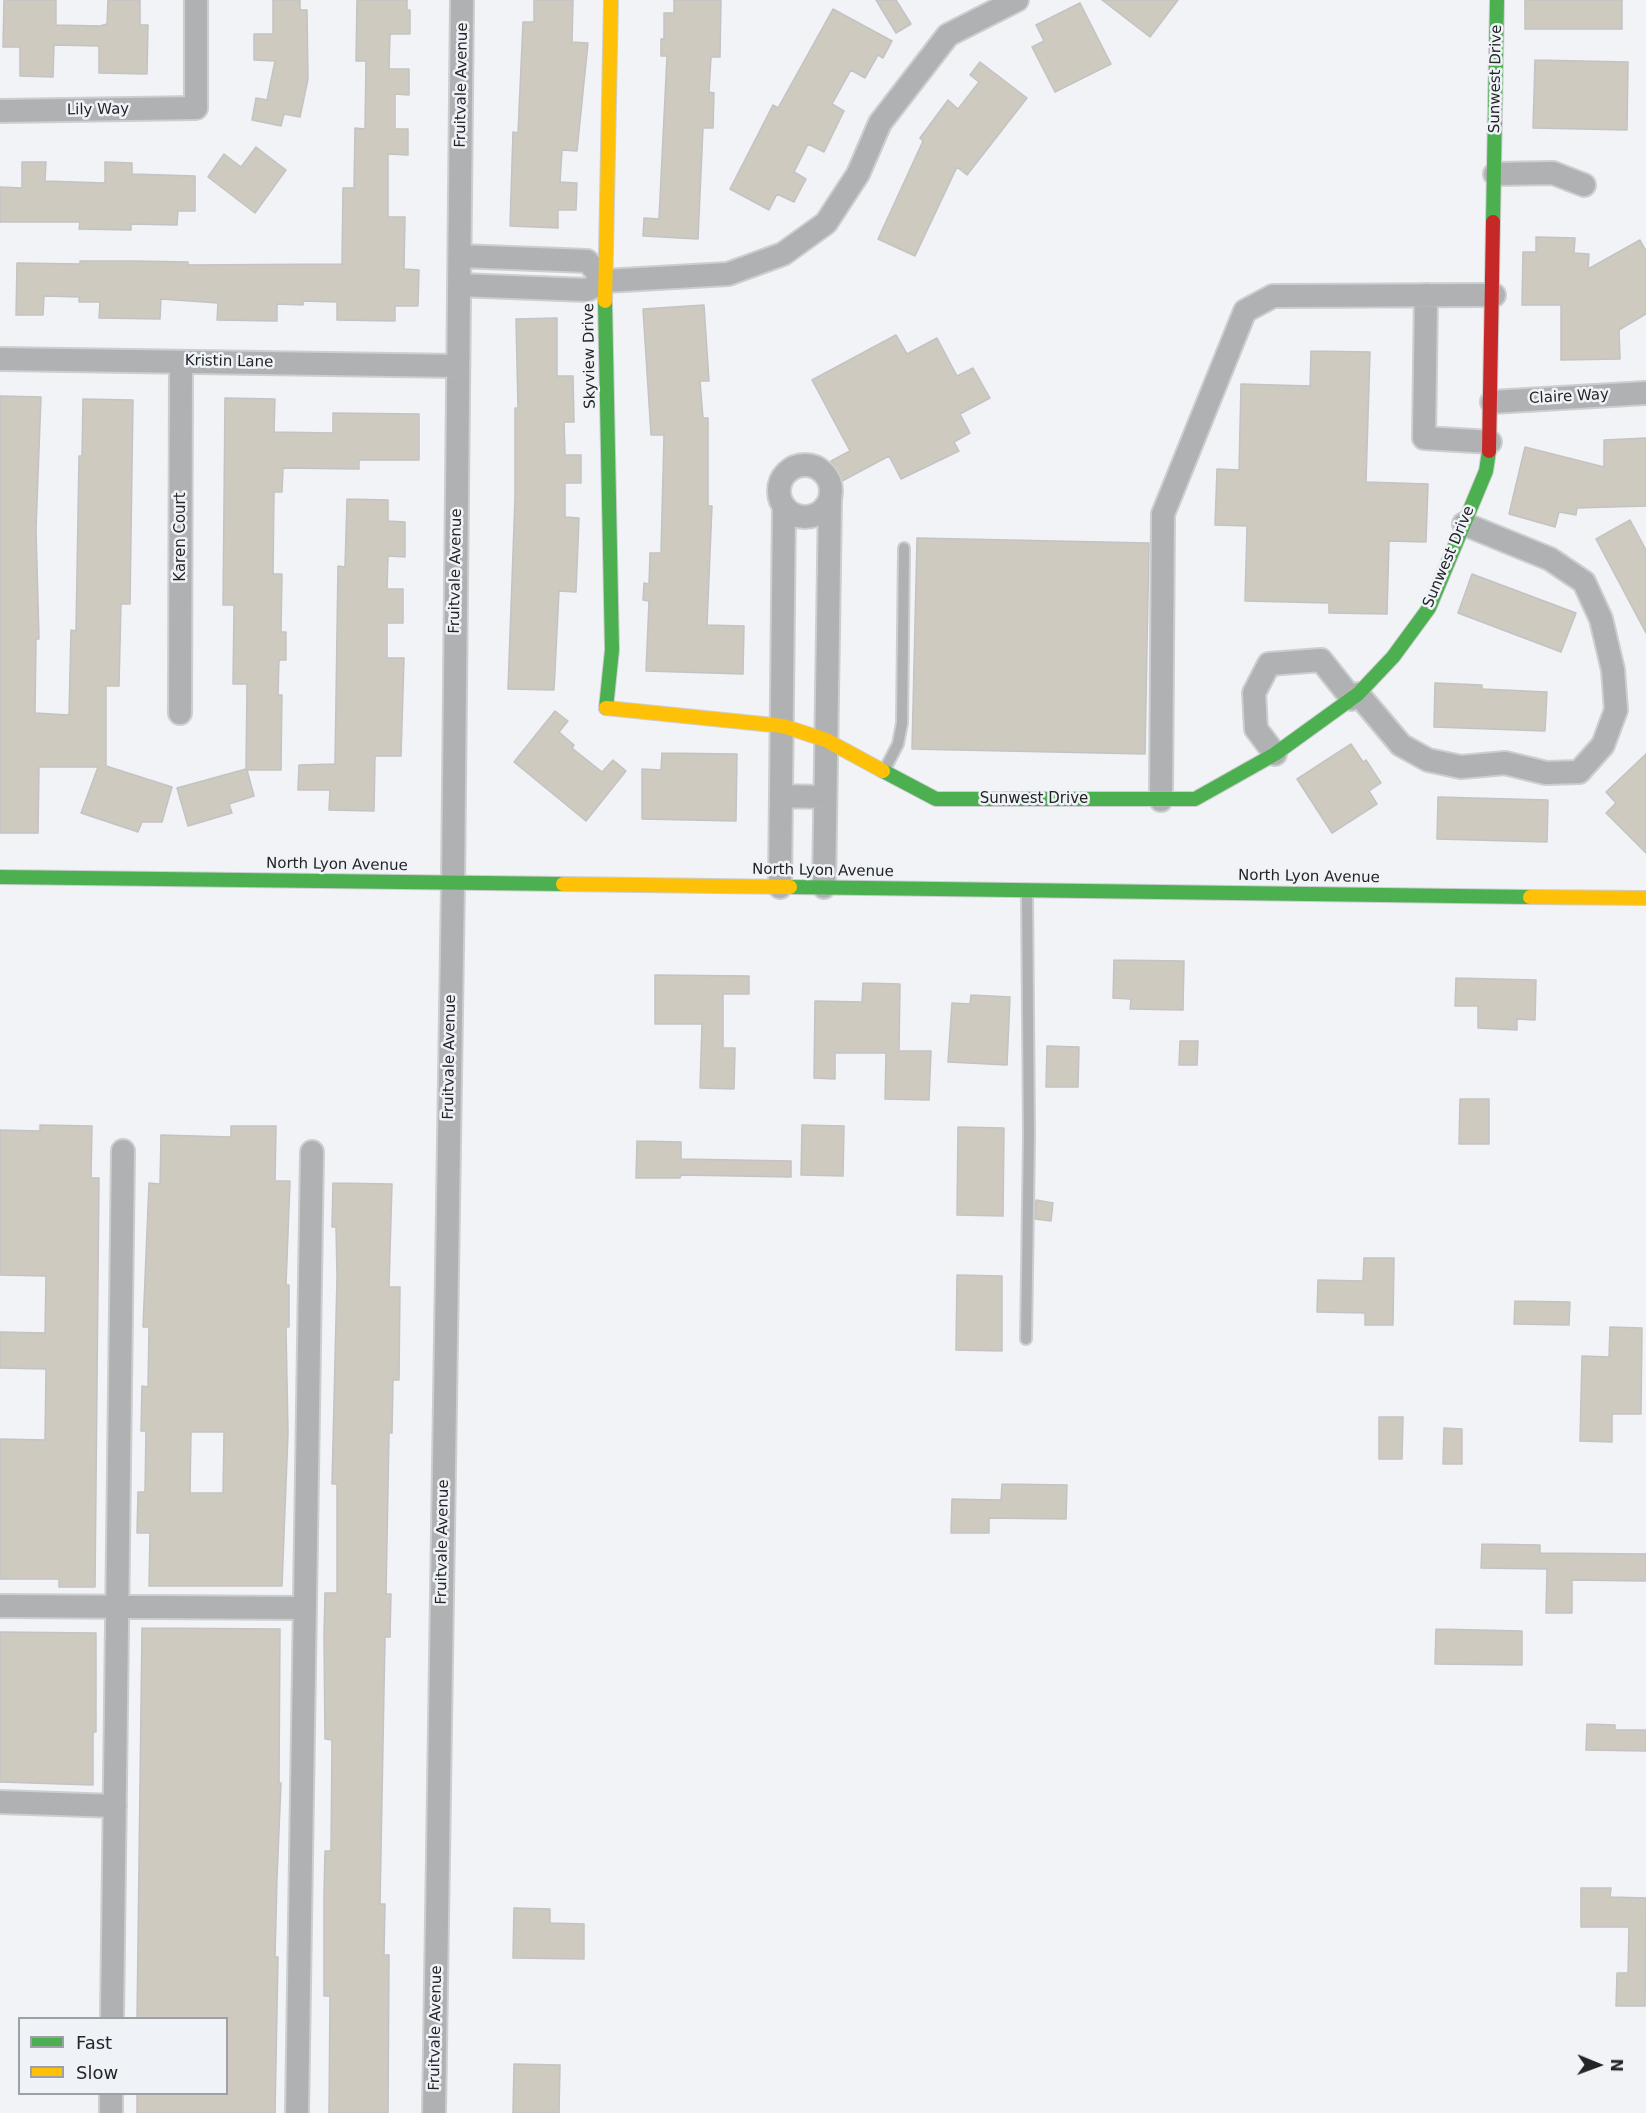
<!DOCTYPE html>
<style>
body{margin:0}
#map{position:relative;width:1646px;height:2113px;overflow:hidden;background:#f1f3f6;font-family:"DejaVu Sans",sans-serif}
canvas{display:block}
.legend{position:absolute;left:18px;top:2017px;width:210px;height:78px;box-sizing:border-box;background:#eff3f8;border:2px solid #9da0a4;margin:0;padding:8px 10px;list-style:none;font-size:18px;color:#232426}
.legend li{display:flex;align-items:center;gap:12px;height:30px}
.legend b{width:30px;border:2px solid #9da0a4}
.north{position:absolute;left:1568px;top:2035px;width:60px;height:60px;-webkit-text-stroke:4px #eff3f8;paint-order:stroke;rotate:91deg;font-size:16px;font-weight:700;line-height:24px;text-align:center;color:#232426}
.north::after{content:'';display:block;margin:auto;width:21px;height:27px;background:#232426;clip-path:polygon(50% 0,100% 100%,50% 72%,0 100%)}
</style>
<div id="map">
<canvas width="1646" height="2113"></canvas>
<ul class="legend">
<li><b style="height:8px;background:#4caf50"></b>Fast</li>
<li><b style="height:8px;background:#ffc107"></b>Slow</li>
</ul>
<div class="north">N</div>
</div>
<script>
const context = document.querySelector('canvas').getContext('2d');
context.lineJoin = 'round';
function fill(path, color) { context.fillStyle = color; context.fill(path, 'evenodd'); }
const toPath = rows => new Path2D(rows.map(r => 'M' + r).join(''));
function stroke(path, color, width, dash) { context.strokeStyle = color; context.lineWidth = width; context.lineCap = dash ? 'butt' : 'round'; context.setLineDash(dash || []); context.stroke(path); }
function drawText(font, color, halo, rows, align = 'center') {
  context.font = font + ' "DejaVu Sans",sans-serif'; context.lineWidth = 5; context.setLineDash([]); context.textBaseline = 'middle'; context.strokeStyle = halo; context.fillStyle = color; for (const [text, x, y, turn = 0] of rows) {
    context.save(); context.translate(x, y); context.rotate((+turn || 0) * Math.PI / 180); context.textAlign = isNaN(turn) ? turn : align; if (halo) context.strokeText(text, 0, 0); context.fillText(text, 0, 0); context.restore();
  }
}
const building = toPath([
 [4,0,56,0,56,25,100,26,107,24,108,0,140,0,140,25,148,25,147,74,99,73,99,46,54,45,53,77,20,76,20,47,3,47,4,0],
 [273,0,300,0,300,10,307,10,308,79,300,117,284,114,281,126,252,120,256,98,267,100,275,61,254,60,254,34,273,34,273,0],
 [357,0,407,0,407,10,410,10,410,34,390,34,389,69,409,69,409,95,395,94,395,129,408,129,408,155,388,154,388,217,405,217,404,269,419,270,418,306,395,306,395,321,337,320,337,302,303,301,303,305,277,304,277,321,217,320,218,303,161,299,160,319,99,318,100,302,79,302,79,297,44,296,43,315,16,315,17,263,80,264,80,261,136,261,188,262,188,265,342,264,343,188,354,188,355,128,365,129,366,61,356,61,357,0],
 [534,0,573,0,572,42,588,43,577,151,562,150,560,182,577,183,576,210,558,210,558,228,510,226,513,132,518,133,523,22,534,22,534,0],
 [674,0,721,0,720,57,711,57,709,92,714,93,713,128,703,128,698,239,643,236,644,218,659,219,667,56,661,56,661,39,664,39,664,13,674,13,674,0],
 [876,0,896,0,911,24,896,33,876,0],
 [1102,0,1178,0,1150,37,1102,0],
 [1525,0,1622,0,1622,29,1525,29,1525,0],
 [1080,3,1111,64,1055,92,1032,47,1044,41,1036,25,1080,3],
 [833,9,892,41,883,58,878,55,865,78,851,70,832,104,844,111,824,152,808,144,794,172,806,179,794,202,777,194,769,210,730,189,773,105,778,108,833,9],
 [1535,60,1628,62,1627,130,1533,128,1535,60],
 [980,62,1027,98,967,175,957,167,915,256,878,239,923,141,920,138,948,100,958,109,979,82,970,75,980,62],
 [256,147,286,170,255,213,208,177,224,154,241,167,256,147],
 [22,162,46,162,45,181,105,183,105,162,132,163,132,174,195,176,195,211,178,211,177,225,131,224,131,230,79,229,80,222,0,222,0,187,22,188,22,162],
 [1536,237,1575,238,1574,253,1589,254,1588,269,1640,240,1646,251,1646,314,1619,330,1620,359,1561,360,1561,305,1522,305,1523,252,1536,252,1536,237],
 [704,305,709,381,700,381,703,418,708,418,708,506,712,506,707,625,744,626,743,674,646,671,649,601,643,600,644,583,649,584,650,553,661,553,664,435,651,435,643,309,704,305],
 [557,318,557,376,573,376,574,422,564,422,565,455,581,455,581,483,565,483,565,517,579,518,576,592,559,591,554,690,508,689,515,498,515,408,518,408,516,319,557,318],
 [896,335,907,354,937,338,957,376,973,368,990,398,960,414,970,433,954,442,959,451,901,479,889,456,842,481,831,461,850,451,812,380,896,335],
 [1311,351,1370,352,1366,482,1428,484,1426,542,1389,541,1387,614,1329,613,1329,603,1245,601,1247,526,1215,525,1217,469,1239,470,1241,384,1310,386,1311,351],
 [0,396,41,397,36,529,39,639,36,639,35,713,69,715,71,630,76,631,79,456,82,456,83,399,133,400,130,604,121,604,119,686,106,686,106,766,172,787,162,822,142,822,138,832,81,813,98,767,39,767,38,833,0,833,0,396],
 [225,398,275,399,274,432,333,433,333,413,419,414,419,460,359,460,359,469,283,468,282,492,274,492,273,574,282,574,281,632,286,632,286,660,279,660,278,695,282,695,281,770,247,770,254,796,229,804,232,813,188,826,177,788,246,769,247,684,233,684,234,605,223,605,225,398],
 [1646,438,1646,506,1577,508,1576,515,1559,512,1555,527,1509,514,1525,447,1604,467,1604,440,1646,438],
 [347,499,388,500,388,521,405,522,405,557,388,556,387,589,403,589,403,623,387,623,387,658,404,658,401,756,375,756,374,811,329,810,330,790,298,790,299,765,335,764,338,566,345,567,347,499],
 [1630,520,1646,550,1646,633,1596,539,1630,520],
 [917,538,1149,543,1145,754,912,749,917,538],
 [1472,574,1576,613,1561,652,1458,613,1472,574],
 [1435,683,1482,685,1482,689,1547,692,1545,731,1434,727,1435,683],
 [555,711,568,721,559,732,574,745,572,748,602,772,613,760,626,771,586,821,514,762,555,711],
 [1351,744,1363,762,1366,760,1381,783,1369,791,1377,804,1332,833,1297,779,1351,744],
 [662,753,737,754,736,821,642,819,642,769,661,770,662,753],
 [1646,754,1646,853,1606,813,1616,803,1606,792,1646,754],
 [1438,797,1548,800,1547,842,1437,839,1438,797],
 [1114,960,1184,961,1183,1010,1130,1009,1131,999,1113,998,1114,960],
 [655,975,749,976,749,994,723,994,723,1048,735,1048,734,1089,700,1088,702,1024,655,1024,655,975],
 [1456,978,1536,980,1535,1020,1517,1019,1517,1030,1478,1028,1478,1006,1455,1006,1456,978],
 [863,983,900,984,899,1051,931,1051,929,1100,885,1099,886,1053,835,1053,835,1079,814,1078,815,1001,862,1002,863,983],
 [971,995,1010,997,1007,1065,948,1062,952,1003,970,1004,971,995],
 [1180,1041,1198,1041,1197,1065,1179,1065,1180,1041],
 [1047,1046,1079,1047,1078,1087,1046,1087,1047,1046],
 [1460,1099,1489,1099,1489,1144,1459,1144,1460,1099],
 [40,1125,92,1126,91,1178,99,1178,95,1587,59,1587,59,1579,0,1579,0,1439,45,1440,46,1369,0,1368,0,1332,45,1333,46,1276,0,1275,0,1130,40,1131,40,1125],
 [802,1125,844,1126,843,1176,801,1175,802,1125],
 [231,1126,276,1126,275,1181,290,1181,286,1285,289,1285,289,1327,286,1327,288,1433,282,1586,149,1586,150,1533,137,1533,138,1492,145,1492,146,1431,141,1431,142,1386,148,1387,149,1327,143,1327,149,1183,160,1184,161,1135,231,1137,231,1126],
 [191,1432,224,1432,223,1493,190,1493,191,1432],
 [958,1127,1004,1128,1003,1216,957,1215,958,1127],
 [637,1141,681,1142,681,1159,791,1161,791,1177,681,1175,680,1178,636,1178,637,1141],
 [333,1183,392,1184,389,1287,400,1287,399,1380,393,1380,392,1433,389,1433,386,1594,391,1594,390,1637,385,1637,380,1904,385,1904,384,1955,389,1955,388,2113,329,2113,330,1996,324,1996,324,1894,325,1851,331,1851,332,1740,325,1739,324,1636,325,1593,337,1593,337,1484,332,1484,337,1277,336,1227,332,1227,333,1183],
 [1036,1200,1053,1203,1051,1221,1035,1219,1036,1200],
 [1364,1258,1394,1258,1393,1325,1365,1325,1365,1313,1317,1312,1318,1280,1363,1281,1364,1258],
 [957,1275,1002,1276,1002,1351,956,1350,957,1275],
 [1515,1301,1570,1302,1569,1325,1514,1324,1515,1301],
 [1610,1327,1642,1328,1641,1414,1612,1414,1612,1442,1580,1441,1582,1356,1609,1357,1610,1327],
 [1379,1417,1403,1417,1402,1459,1379,1459,1379,1417],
 [1444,1428,1462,1429,1462,1464,1443,1464,1444,1428],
 [1002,1484,1067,1485,1066,1519,989,1518,989,1533,951,1533,952,1499,1001,1500,1002,1484],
 [1482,1544,1540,1545,1540,1553,1646,1554,1646,1581,1572,1580,1572,1613,1546,1613,1547,1569,1481,1568,1482,1544],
 [142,1628,280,1629,279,1783,281,1783,277,1878,275,1957,278,1957,275,2113,137,2113,137,2094,226,2094,226,2019,137,2019,142,1628],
 [1436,1629,1522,1631,1522,1665,1435,1664,1436,1629],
 [0,1632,96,1633,96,1732,93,1732,93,1785,0,1782,0,1632],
 [1587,1724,1615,1725,1615,1730,1646,1730,1646,1751,1586,1750,1587,1724],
 [1581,1888,1611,1888,1610,1897,1646,1898,1645,2006,1616,2006,1617,1973,1628,1973,1629,1927,1581,1927,1581,1888],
 [514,1908,550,1909,550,1923,584,1924,584,1959,513,1958,514,1908],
 [514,2064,560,2065,559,2113,513,2113,514,2064]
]);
const lane = toPath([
 [885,769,898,744,902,723,904,548],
 [1026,1339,1029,1136,1027,893]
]);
const street = toPath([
 [0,111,196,108,196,0],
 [1495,174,1553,173,1584,185],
 [460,256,587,261,605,281],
 [459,285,587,290,605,281,728,274,783,254,826,223,858,174,880,123,948,35,1017,0],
 [1426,295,1424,438,1490,442],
 [0,359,458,366],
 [1492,402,1646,393],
 '779 491a26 26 0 1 1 52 0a26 26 0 1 1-52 0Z',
 [1358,694,1401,745,1428,760,1461,767,1505,763,1546,773,1579,772,1603,745,1616,710,1613,670,1601,619,1584,582,1550,559,1464,524],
 [180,713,181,362],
 [1275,754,1256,729,1254,693,1269,664,1321,660,1352,699],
 [781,796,825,797],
 [1161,800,1163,514,1245,311,1273,296,1494,295],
 [780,887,784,506],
 [824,887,830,500],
 [0,1606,305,1608],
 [0,1802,115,1806],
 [112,2018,123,1151],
 [111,2113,111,2094],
 [297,2113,312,1152],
 [434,2113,453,883,462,0]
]);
const fast = toPath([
 [1493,222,1497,0],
 [605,301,612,650,606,708],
 [883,771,936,799,1195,799,1275,754,1358,694,1393,657,1429,608,1486,471,1489,451],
 [0,877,563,884],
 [790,887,1530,897]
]);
const slow = toPath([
 [605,301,611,0],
 [606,708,783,726,826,740,883,771],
 [563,884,790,887],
 [1530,897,1646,898]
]);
const jam = toPath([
 [1489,451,1493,222]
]);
const streetNames = [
 ["Sunwest Drive",1496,79,-89],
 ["Fruitvale Avenue",462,85,-89],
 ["Lily Way",98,110,-1],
 ["Skyview Drive",590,356,-91],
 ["Kristin Lane",229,362,1],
 ["Claire Way",1569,397,-3],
 ["Karen Court",181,537,-90],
 ["Sunwest Drive",1449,557,-67],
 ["Fruitvale Avenue",456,571,-89],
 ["Sunwest Drive",1034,799],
 ["North Lyon Avenue",337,865,1],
 ["North Lyon Avenue",823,871,1],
 ["North Lyon Avenue",1309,877,1],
 ["Fruitvale Avenue",450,1057,-89],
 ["Fruitvale Avenue",443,1542,-89],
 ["Fruitvale Avenue",436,2028,-89]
];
fill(building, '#cfcac0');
stroke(building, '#c3c3c3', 1.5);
stroke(lane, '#cdced0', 14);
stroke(street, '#cdced0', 26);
stroke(fast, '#cdced0', 16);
stroke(slow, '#cdced0', 16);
stroke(jam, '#cdced0', 16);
stroke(lane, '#b0b1b2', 10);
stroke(street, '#b0b1b2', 22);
stroke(fast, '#4caf50', 14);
stroke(slow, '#ffc107', 14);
stroke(jam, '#c62828', 14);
drawText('15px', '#232426', '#eff3f8', streetNames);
</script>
